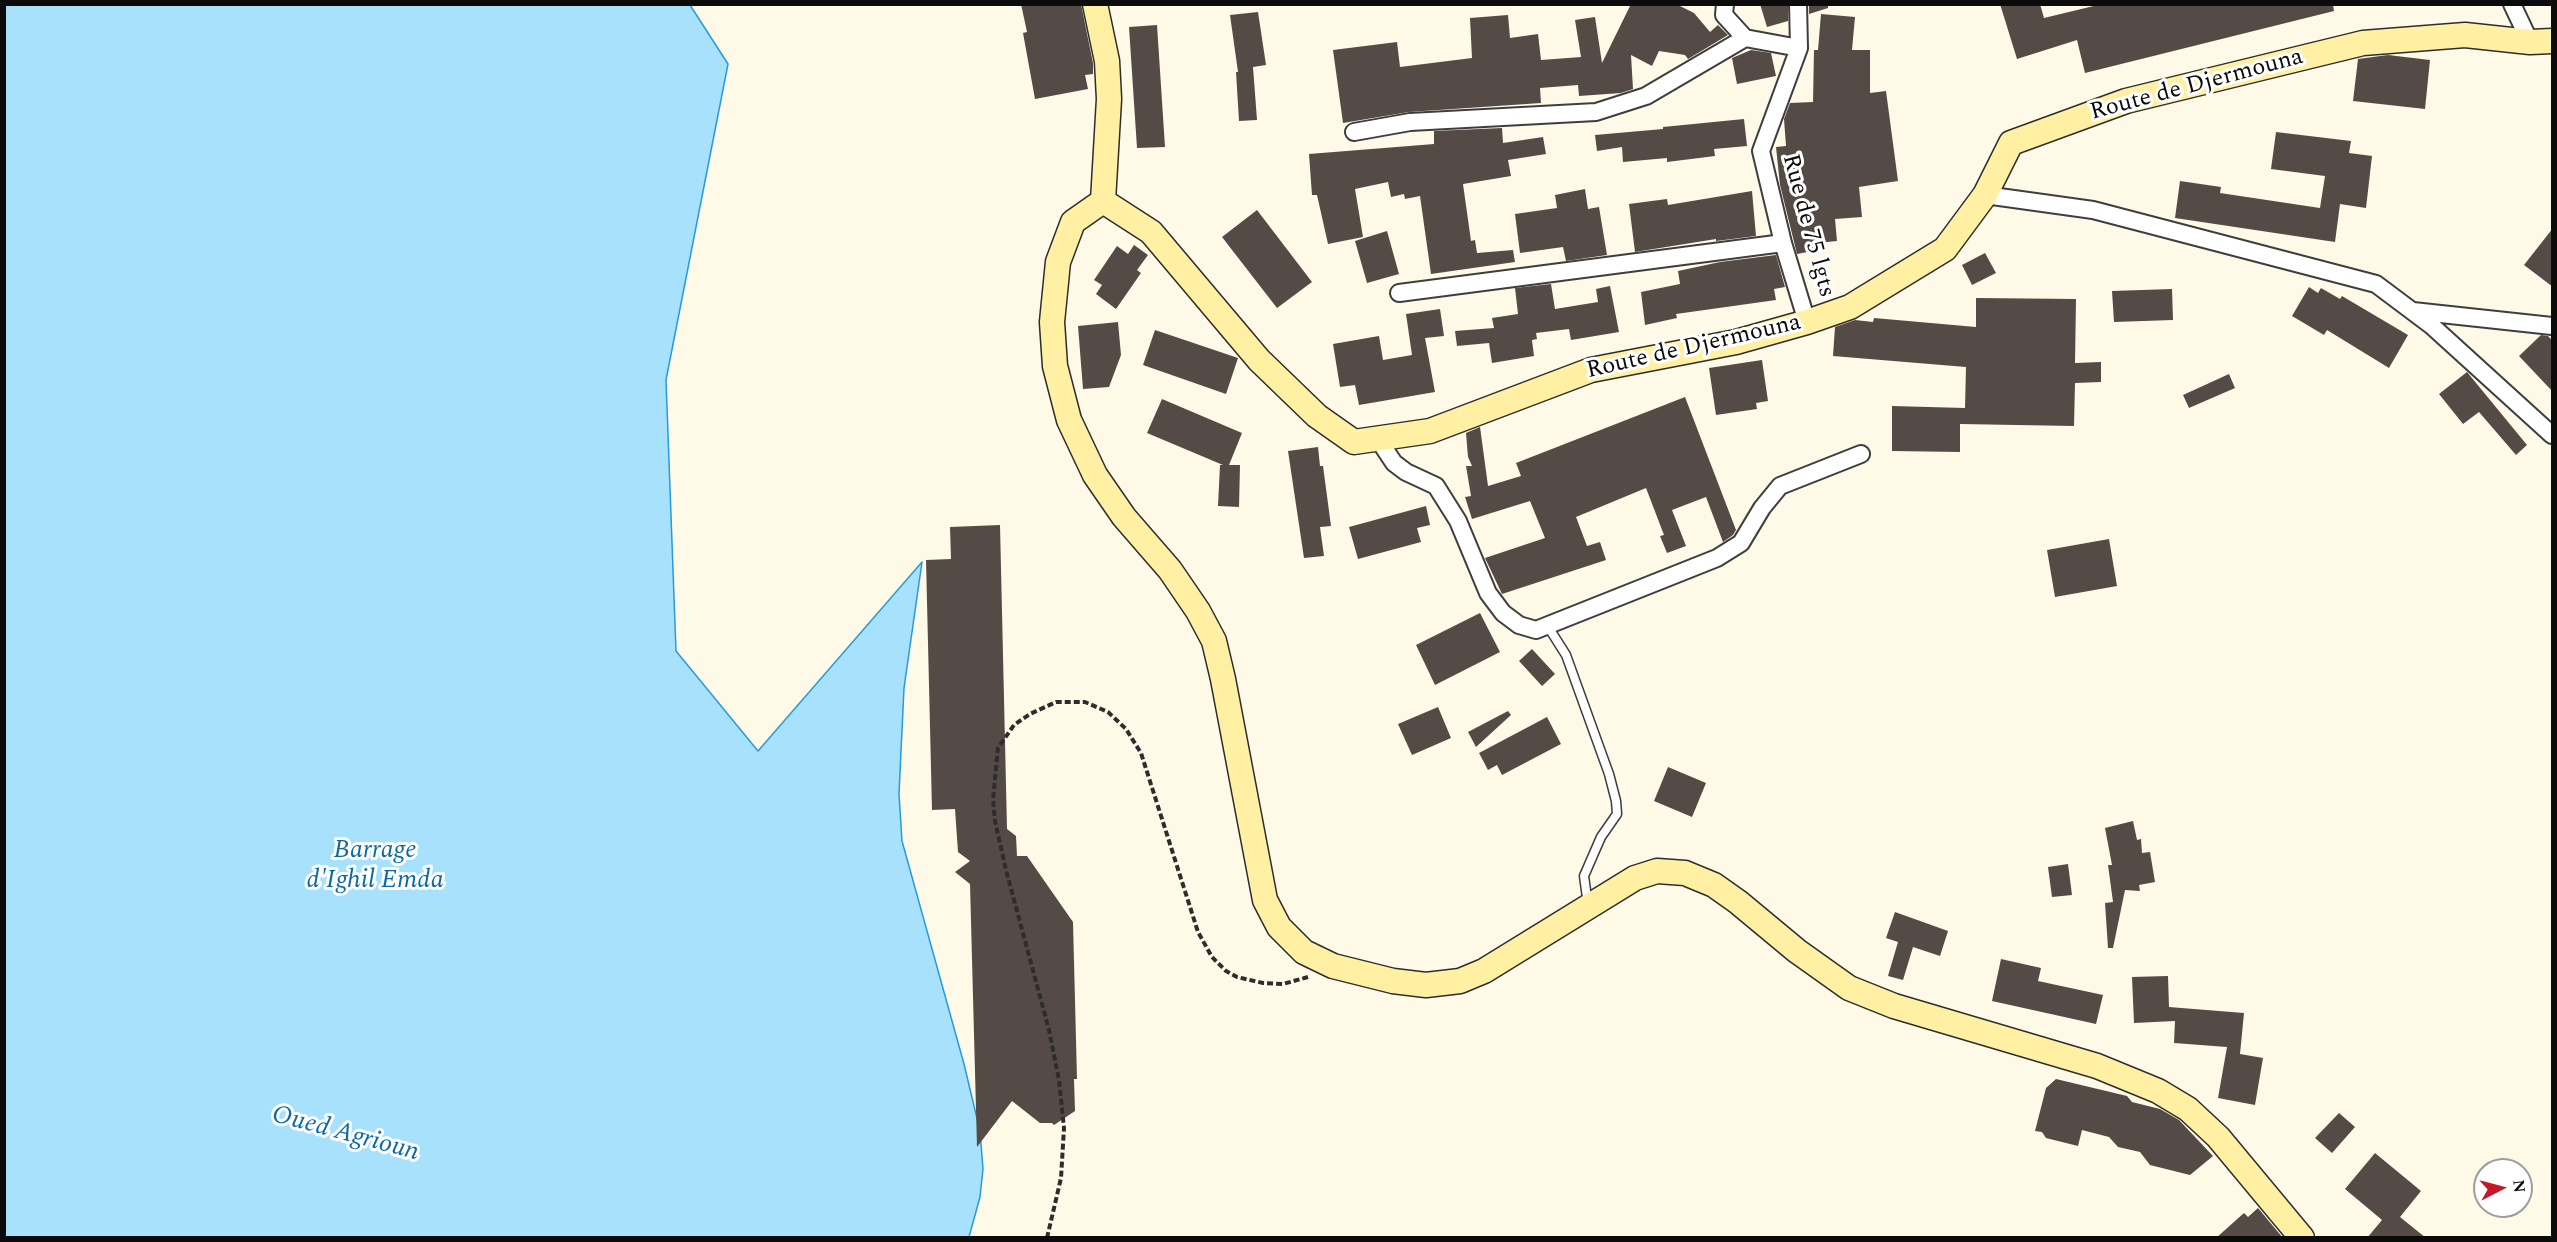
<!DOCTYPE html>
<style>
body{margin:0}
#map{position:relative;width:2557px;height:1242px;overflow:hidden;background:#fff9e8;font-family:Spectral,serif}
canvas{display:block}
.frame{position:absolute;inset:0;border:6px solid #0b0b0b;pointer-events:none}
.north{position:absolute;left:2473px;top:1158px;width:60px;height:60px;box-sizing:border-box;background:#fff;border:2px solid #9d9d9d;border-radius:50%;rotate:84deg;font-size:16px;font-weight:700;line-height:24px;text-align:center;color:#0b0b0b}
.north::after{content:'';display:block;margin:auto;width:21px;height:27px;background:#c71627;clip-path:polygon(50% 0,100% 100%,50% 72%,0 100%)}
</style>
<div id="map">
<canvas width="2557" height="1242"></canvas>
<div class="frame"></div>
<div class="north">N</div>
</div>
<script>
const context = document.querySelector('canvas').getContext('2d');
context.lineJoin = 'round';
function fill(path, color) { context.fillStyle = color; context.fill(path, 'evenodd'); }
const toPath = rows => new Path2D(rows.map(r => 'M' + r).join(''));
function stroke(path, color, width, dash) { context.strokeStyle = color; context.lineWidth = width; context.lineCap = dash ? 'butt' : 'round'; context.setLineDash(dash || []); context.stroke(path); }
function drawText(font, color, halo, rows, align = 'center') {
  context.font = font + ' Spectral,serif'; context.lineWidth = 6; context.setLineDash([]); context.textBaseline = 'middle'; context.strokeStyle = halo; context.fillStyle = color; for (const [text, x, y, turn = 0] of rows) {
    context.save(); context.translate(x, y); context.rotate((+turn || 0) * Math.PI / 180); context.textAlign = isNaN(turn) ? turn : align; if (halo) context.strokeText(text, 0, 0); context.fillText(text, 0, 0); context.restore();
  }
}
const water = toPath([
 [5,5,690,5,728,64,666,380,676,651,758,751,922,562,904,688,899,794,902,841,964,1064,980,1131,983,1169,980,1197,969,1237,5,1238,5,5]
]);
const building = toPath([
 [1021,4,1081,4,1093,63,1093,74,1085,75,1088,89,1035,99,1023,33,1027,32],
 [1631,4,1676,4,1694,13,1710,32,1718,25,1728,35,1688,59,1685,55,1659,51,1652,66,1631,55,1633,89,1621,93,1579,96,1578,85,1540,88,1541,103,1409,112,1343,123,1333,50,1397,42,1400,67,1472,58,1470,18,1508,15,1510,38,1538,34,1541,60,1581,57,1575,20,1595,17,1602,63],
 [1760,4,1788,4,1788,21,1767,27],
 [1809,4,1828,4,1828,8,1809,14],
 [2000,4,2040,4,2044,18,2102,4,2333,4,2334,11,2085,73,2077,40,2017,59],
 [1258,12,1266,65,1253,67,1257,120,1239,121,1236,72,1238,72,1230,15],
 [1821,14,1855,17,1852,50,1870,50,1870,93,1886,91,1898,181,1859,187,1862,217,1835,219,1837,241,1817,243,1818,250,1797,254,1780,185,1776,147,1786,146,1784,119,1790,103,1813,102,1814,50,1818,50],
 [1157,25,1165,147,1137,148,1129,27],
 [1751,50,1771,53,1776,76,1737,84,1732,58],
 [2388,55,2430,60,2425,109,2353,101,2358,59],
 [1744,119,1747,146,1714,149,1715,156,1667,162,1667,158,1623,162,1622,147,1597,151,1595,135,1663,129,1663,127],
 [1502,128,1503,143,1543,137,1546,154,1508,160,1511,176,1463,184,1471,241,1475,240,1477,253,1513,250,1515,262,1431,274,1420,196,1405,199,1404,194,1391,197,1388,182,1355,189,1363,237,1328,244,1317,195,1312,195,1309,154,1434,144,1434,131],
 [2276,132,2351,141,2349,153,2372,156,2366,208,2340,204,2335,242,2175,218,2180,181,2221,187,2220,193,2320,208,2325,176,2271,169],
 [1585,189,1588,209,1599,207,1607,255,1566,261,1563,247,1520,253,1515,214,1557,208,1555,195],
 [1752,191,1756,236,1716,241,1716,239,1635,252,1629,204,1667,199,1668,205],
 [1257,210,1312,282,1277,308,1222,237],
 [2553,228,2553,287,2524,265],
 [1387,231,1399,274,1367,283,1355,241],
 [1134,245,1148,255,1137,270,1141,273,1116,309,1096,294,1102,285,1094,280,1117,246,1128,254],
 [1985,253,1996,273,1972,285,1962,265],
 [1776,255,1785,287,1774,289,1776,300,1676,314,1677,318,1645,325,1641,292,1680,284,1678,271,1720,262],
 [1551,284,1555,309,1598,302,1596,289,1610,286,1619,332,1571,340,1569,329,1536,333,1537,339,1532,340,1534,356,1492,363,1489,343,1457,346,1455,331,1494,328,1492,318,1518,314,1515,288],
 [2309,287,2318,293,2321,288,2340,299,2342,296,2408,335,2389,368,2327,330,2324,335,2292,316],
 [2172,289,2173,320,2114,322,2112,291],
 [1976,298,2076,299,2075,363,2101,362,2101,382,2075,383,2074,426,1960,424,1960,452,1892,451,1892,406,1965,408,1966,367,1833,356,1835,327,1855,320,1873,322,1874,318,1976,327],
 [1440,309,1444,336,1425,338,1435,392,1359,405,1355,385,1340,387,1333,344,1379,336,1383,360,1412,355,1406,314],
 [1118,322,1121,355,1109,387,1083,389,1078,326],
 [1155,330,1238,358,1226,394,1143,365],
 [2541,335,2548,336,2553,341,2553,392,2519,356],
 [1762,360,1768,401,1756,403,1757,409,1716,415,1709,368],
 [2467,372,2527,445,2516,455,2479,412,2463,424,2439,394],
 [2229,374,2235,388,2189,408,2183,395],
 [1685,397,1736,530,1733,535,1723,542,1706,497,1672,510,1686,546,1667,553,1660,536,1664,535,1646,488,1576,517,1587,546,1600,542,1606,560,1502,594,1485,558,1545,538,1530,501,1472,519,1465,497,1471,496,1466,466,1472,466,1468,457,1466,433,1480,427,1488,486,1521,476,1516,463],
 [1162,399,1242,433,1229,465,1240,465,1239,507,1218,506,1220,465,1223,465,1147,433],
 [1318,447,1320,466,1323,466,1331,526,1320,527,1324,556,1304,558,1288,451],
 [1426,506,1430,525,1417,528,1421,542,1358,559,1349,527],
 [1000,525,1007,829,1016,836,1017,856,1027,856,1073,922,1077,1079,1074,1079,1075,1111,1054,1125,1052,1123,1040,1123,1012,1101,977,1147,970,884,955,872,970,861,958,852,955,809,932,810,926,560,951,559,950,527],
 [2109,539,2117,586,2055,597,2047,550],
 [1480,613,1500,652,1435,685,1416,645],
 [1532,649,1555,674,1542,686,1519,661],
 [1438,707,1451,738,1412,755,1398,724],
 [1508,711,1511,715,1476,747,1468,732],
 [1547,717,1561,744,1502,775,1497,765,1488,770,1479,753],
 [1668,767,1706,783,1692,817,1654,801],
 [2133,821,2137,840,2141,839,2142,853,2150,852,2155,882,2139,885,2140,891,2125,890,2113,948,2108,948,2105,903,2113,902,2108,865,2112,865,2105,828],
 [2068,864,2072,895,2052,897,2048,867],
 [1895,912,1948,931,1940,956,1913,947,1903,980,1888,976,1898,942,1886,938],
 [2001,959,2041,968,2038,981,2103,995,2096,1024,1992,1001],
 [2168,976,2169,1007,2244,1013,2240,1054,2263,1058,2255,1105,2218,1098,2227,1047,2174,1043,2175,1021,2134,1023,2132,977],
 [2056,1079,2127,1096,2132,1102,2160,1109,2179,1120,2213,1156,2190,1175,2150,1165,2140,1152,2118,1147,2109,1137,2082,1130,2078,1146,2046,1138,2042,1132,2035,1131,2046,1088],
 [2339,1113,2355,1127,2332,1153,2315,1138],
 [2375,1153,2421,1191,2400,1217,2426,1238,2367,1238,2382,1220,2345,1189],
 [2258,1208,2283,1238,2216,1238,2244,1213,2248,1217]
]);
const path = toPath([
 [1047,1238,1061,1178,1064,1128,1059,1080,1049,1030,1006,870,995,821,993,799,998,748,1014,725,1030,714,1056,702,1085,702,1108,712,1126,729,1141,753,1198,932,1212,957,1226,971,1237,977,1263,983,1283,984,1308,977]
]);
const lane = toPath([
 [1547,625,1566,655,1609,774,1616,801,1617,814,1601,837,1584,876,1588,905]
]);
const street = toPath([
 [1725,4,1724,15,1745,38],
 [1798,4,1799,48,1761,151,1783,243,1807,322],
 [2512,4,2530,42],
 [1354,132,1410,122,1596,112,1646,96,1745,38,1799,48],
 [1985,195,2093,210,2376,284,2432,326,2552,435],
 [1399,293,1783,243],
 [2413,311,2552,326],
 [1378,439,1394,463,1406,472,1436,486,1458,521,1488,593,1503,613,1519,625,1536,630,1717,558,1741,543,1762,508,1780,486,1861,454]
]);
const secondary = toPath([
 [1095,4,1107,61,1109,99,1103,201,1073,222,1058,262,1052,322,1055,366,1069,420,1095,475,1124,517,1170,570,1198,611,1214,641,1223,679,1265,900,1279,927,1304,952,1333,966,1393,981,1426,985,1460,981,1484,971,1635,878,1657,871,1685,873,1714,885,1738,902,1797,951,1849,988,1894,1006,2097,1066,2158,1091,2188,1109,2218,1137,2302,1238],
 [1103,201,1151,232,1259,360,1317,416,1354,442,1430,431,1591,370,1736,342,1807,322,1850,307,1945,249,1985,195,2011,143,2126,101,2363,43,2465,35,2530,42,2552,41]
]);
const streetNames = [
 ["Route de Djermouna",2197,86,-15],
 ["Rue de 75 lgts",1807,226,75],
 ["Route de Djermouna",1694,348,-13]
];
const waterNames = [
 ["Barrage",375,852],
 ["d'Ighil Emda",375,882],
 ["Oued Agrioun",345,1135,15]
];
fill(water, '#a7e1fc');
stroke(water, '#279bda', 1.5);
fill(building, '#544b46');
stroke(lane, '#3e3e3e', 11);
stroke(street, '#3e3e3e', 20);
stroke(secondary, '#2d2d2d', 27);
stroke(path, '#2d2d2d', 4, [6, 3]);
stroke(lane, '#fff', 8);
stroke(street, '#fff', 16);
stroke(secondary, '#fff0a3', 24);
drawText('24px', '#0b0b0b', '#fff', streetNames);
drawText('italic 26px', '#096aa7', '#fff', waterNames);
</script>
